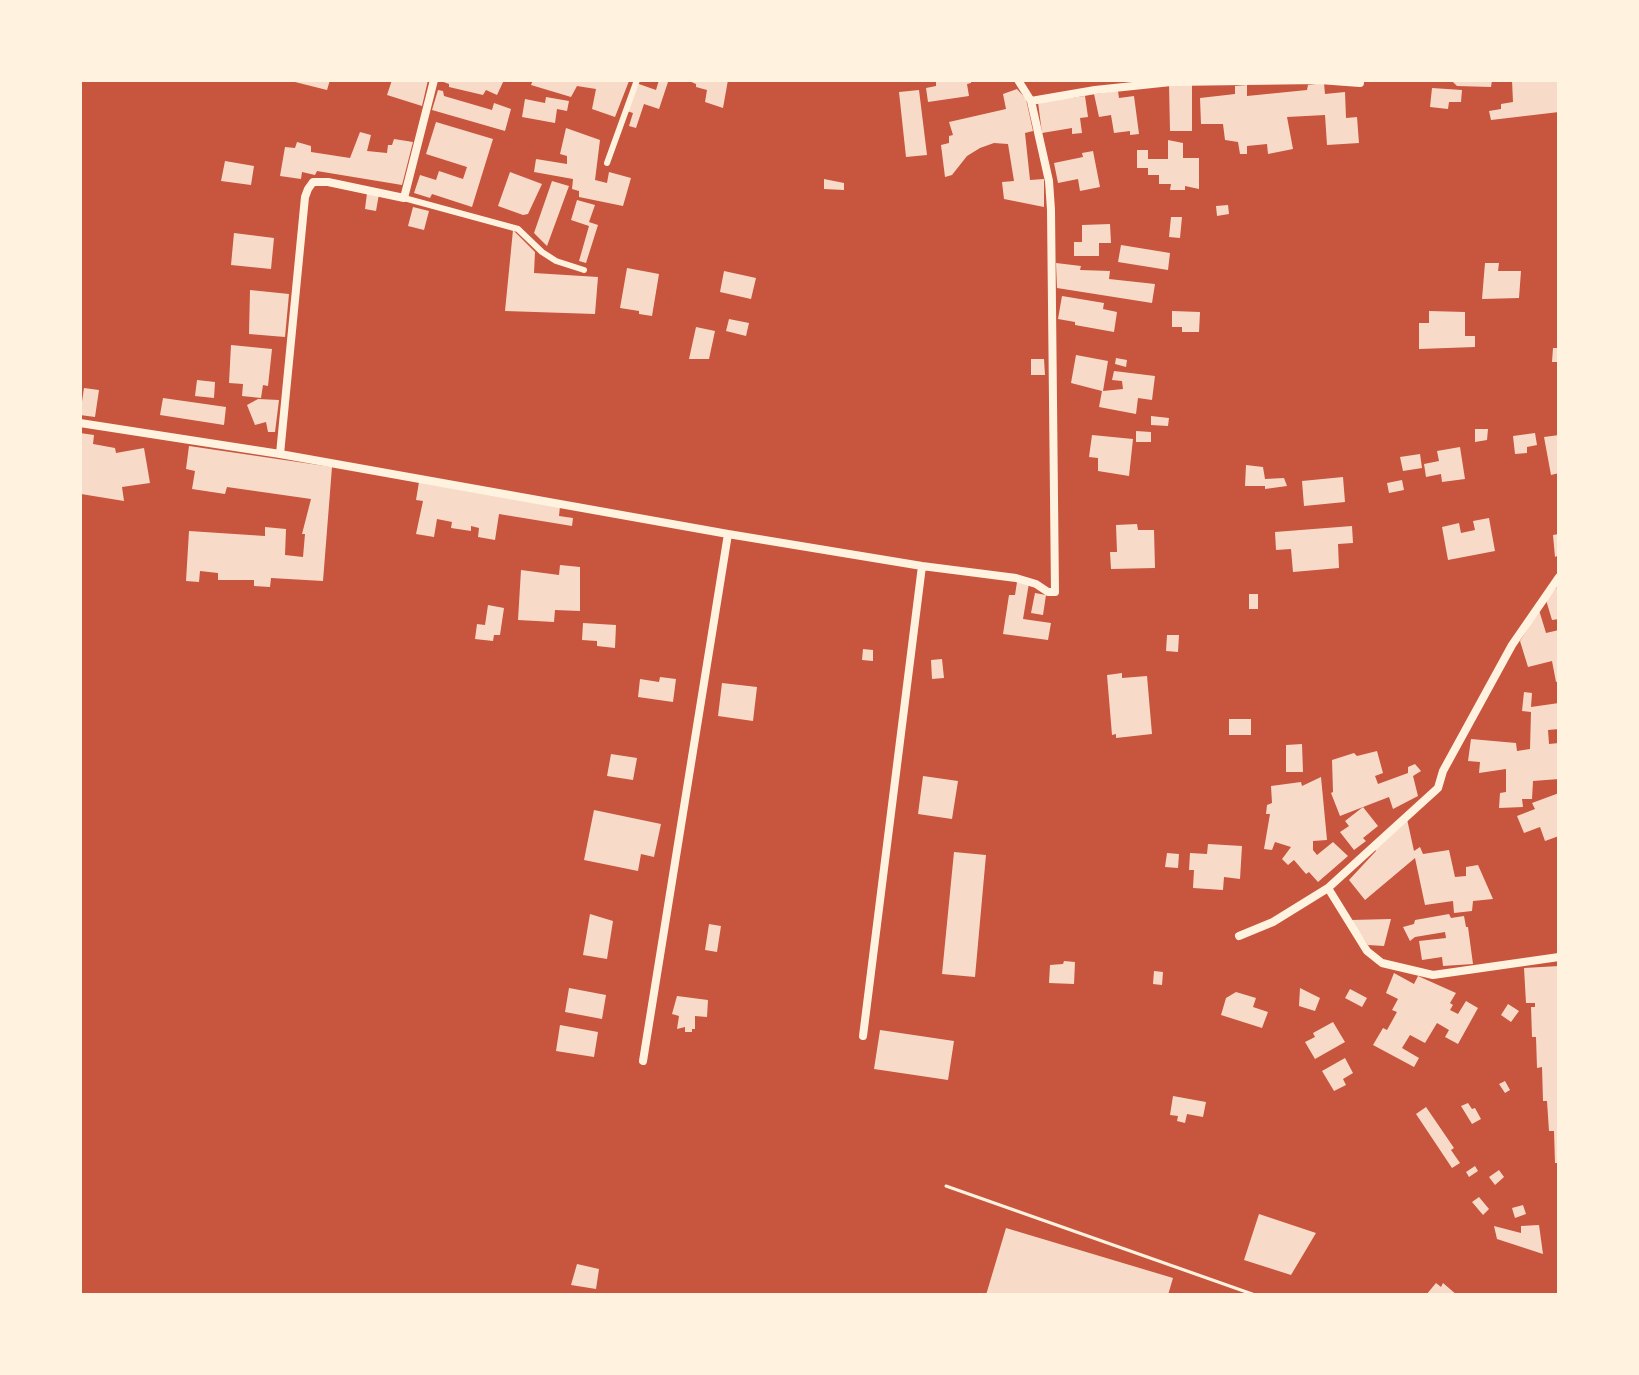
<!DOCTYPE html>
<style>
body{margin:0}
#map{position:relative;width:1639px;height:1375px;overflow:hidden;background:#c8553d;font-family:"Alegreya Sans",sans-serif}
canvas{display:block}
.frame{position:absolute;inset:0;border:82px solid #fff3e0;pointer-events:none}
</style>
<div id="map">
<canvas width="1639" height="1375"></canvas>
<div class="frame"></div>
</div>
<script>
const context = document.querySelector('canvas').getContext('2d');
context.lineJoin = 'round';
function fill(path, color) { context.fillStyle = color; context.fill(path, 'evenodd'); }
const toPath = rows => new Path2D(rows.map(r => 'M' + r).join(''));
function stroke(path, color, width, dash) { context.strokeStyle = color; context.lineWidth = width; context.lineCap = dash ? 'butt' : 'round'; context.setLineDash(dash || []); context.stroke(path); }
const building = toPath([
 [287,80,330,80,327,90],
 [392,80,428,80,422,106,387,95],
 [438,80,504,80,497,95,486,90,483,95,449,87,449,84],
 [533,80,625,80,629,81,615,117,592,109,596,89,577,86,571,97,531,85],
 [659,80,668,82,659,109,644,104,636,128,629,126,633,113,627,111,636,83,656,90],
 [687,80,728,80,723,108,705,102,707,90,696,87,696,84],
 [936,80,971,80,971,83,967,84,969,96,928,102,926,88,936,86],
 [1451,80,1492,80,1491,87,1457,86],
 [1512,80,1559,80,1559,112,1491,120,1489,111,1501,109,1501,104,1513,102],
 [1324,83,1325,94,1345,92,1346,118,1357,117,1359,143,1327,145,1325,115,1287,117,1293,149,1268,154,1267,144,1247,146,1247,154,1240,154,1238,142,1225,140,1223,124,1201,124,1200,98,1235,94,1235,86,1247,85,1247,96,1307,90,1308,85],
 [1169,84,1192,84,1192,131,1170,131],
 [1432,88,1462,90,1461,102,1449,102,1448,109,1430,107],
 [1017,89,1026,99,1033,131,1025,133,1030,180,1044,179,1044,207,1004,199,1002,182,1014,181,1008,144,994,143,980,148,967,156,952,175,945,177,941,145,949,143,949,136,953,135,949,122,1006,109,1003,94],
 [438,90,443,91,444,96,492,110,494,103,511,109,505,131,432,110],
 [919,90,927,155,906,157,899,92],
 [1118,91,1119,98,1134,96,1139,134,1130,135,1130,131,1114,133,1111,115,1099,117,1094,94],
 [1085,96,1088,117,1080,118,1082,133,1072,134,1072,128,1042,133,1038,102],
 [546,97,569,101,567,111,557,109,555,123,522,117,525,99,545,103],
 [436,122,493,139,472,207,432,194,430,198,414,193,420,175,436,180,439,171,463,179,467,167,426,154],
 [566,128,600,140,595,180,607,183,609,172,631,178,623,206,579,197,579,191,572,189,573,179,534,172,536,159,567,164,567,156,560,154],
 [360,132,371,135,367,151,387,153,388,145,392,145,394,139,413,142,402,185,317,171,315,175,302,172,301,179,280,176,285,147,295,148,297,142,311,146,311,152,350,158],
 [1168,140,1183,143,1183,158,1199,158,1199,189,1185,186,1185,190,1170,190,1171,184,1159,184,1159,175,1148,175,1148,168,1137,168,1137,150,1148,150,1148,159,1168,159],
 [1093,151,1100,187,1080,191,1078,179,1058,183,1054,163,1083,157,1082,153],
 [225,161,254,166,251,185,221,181],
 [510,172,542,184,528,214,523,215,498,206],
 [824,179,844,183,844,190,824,189],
 [552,181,569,186,547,246,534,233],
 [367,193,379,194,376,211,365,209],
 [577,200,595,205,589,222,598,225,586,263,579,261,589,226,571,220],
 [1228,205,1229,214,1217,216,1216,206],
 [413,207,429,211,424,230,408,226],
 [1171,217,1182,217,1180,238,1169,237],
 [1110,224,1111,243,1099,243,1099,256,1074,256,1074,242,1082,242,1082,225],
 [513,230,535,252,534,273,598,277,595,314,505,311],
 [234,233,274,238,271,269,231,265],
 [1121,245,1170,253,1168,270,1118,262],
 [1056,263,1081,266,1080,270,1110,271,1109,279,1155,284,1152,303,1057,288],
 [1485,263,1499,263,1498,271,1521,271,1519,298,1482,299],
 [627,268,659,274,652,316,639,314,639,311,620,308],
 [724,271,756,278,751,299,720,292],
 [250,290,289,294,285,337,249,334],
 [1062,296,1104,303,1103,309,1117,312,1114,332,1075,325,1075,322,1058,319],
 [1172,311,1200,312,1199,332,1182,332,1182,327,1172,327],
 [1429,311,1465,312,1465,336,1475,336,1475,347,1419,349,1419,323,1429,323],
 [729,319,749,323,746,336,726,331],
 [696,327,715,331,709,359,689,359],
 [231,345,272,349,268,386,263,385,261,398,242,396,243,384,229,383],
 [1553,348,1559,348,1559,362,1552,362],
 [1076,355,1108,361,1103,391,1123,389,1122,381,1112,380,1114,371,1155,376,1152,400,1138,398,1136,414,1099,407,1102,391,1071,383],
 [1116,358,1127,360,1126,367,1115,364],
 [1031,359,1044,359,1045,375,1031,375],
 [197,380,215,382,214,398,195,396],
 [84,388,99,390,95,417,80,415],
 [163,398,226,407,224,425,160,415],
 [258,399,279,400,275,432,268,432,266,422,255,425,247,405],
 [1151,416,1169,418,1168,426,1151,425],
 [1475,429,1488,429,1487,440,1475,442],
 [1136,431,1151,432,1151,442,1136,442],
 [80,433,94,435,93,444,115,448,116,453,144,448,150,483,122,487,124,501,81,494],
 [1535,433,1537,445,1527,447,1527,453,1515,454,1513,436],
 [1092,435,1133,439,1129,476,1098,471,1098,458,1089,457],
 [1559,435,1559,473,1551,475,1544,437],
 [189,446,332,467,323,581,271,578,270,587,254,586,254,580,218,580,218,573,200,571,199,582,186,581,189,531,265,536,265,527,286,529,285,555,303,557,305,534,302,534,311,499,227,487,225,494,192,489,195,471,186,469],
 [1460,447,1465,479,1442,482,1441,474,1426,477,1424,464,1439,461,1437,451],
 [1420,454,1422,468,1403,471,1400,457],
 [1246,465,1263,467,1265,479,1284,478,1287,486,1265,489,1265,486,1245,486],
 [1343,477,1345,502,1304,506,1302,481],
 [1402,480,1404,490,1389,493,1387,483],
 [419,482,560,506,559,516,573,518,572,526,499,514,495,540,478,537,479,528,471,526,471,531,451,528,452,522,437,519,434,537,416,534,423,501,416,500],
 [1489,518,1495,551,1448,560,1442,527,1459,523,1461,533,1475,530,1473,521],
 [1137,524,1138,530,1154,530,1155,568,1111,569,1110,552,1117,552,1116,525],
 [1352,526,1353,543,1338,544,1339,568,1293,572,1291,549,1276,550,1275,532],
 [1559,534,1559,555,1555,557,1553,535],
 [560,565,580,567,580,611,555,610,554,622,518,620,521,570,559,575],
 [1017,582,1029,583,1023,619,1051,623,1048,640,1003,634,1009,595,1015,595],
 [1559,585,1559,619,1552,620,1546,600],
 [1035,593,1046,595,1043,615,1031,613],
 [1249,594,1258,594,1258,609,1249,609],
 [488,605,504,608,500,635,494,635,493,641,475,639,477,624,485,625],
 [1539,610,1546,633,1559,630,1559,681,1556,682,1552,661,1528,667,1520,641],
 [583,623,616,625,615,648,597,646,597,641,582,640],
 [1167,635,1179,635,1178,652,1166,651],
 [863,649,873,650,873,661,862,660],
 [942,659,944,678,932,679,931,660],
 [1122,673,1122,678,1147,676,1152,734,1116,738,1116,734,1112,735,1107,675],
 [660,677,676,679,673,702,638,697,640,679,659,682],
 [722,683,757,687,753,721,718,716],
 [1524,692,1532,693,1531,707,1559,703,1559,729,1548,730,1549,744,1559,743,1559,779,1533,781,1532,799,1522,799,1523,807,1499,808,1500,793,1506,792,1506,769,1479,773,1480,762,1468,761,1471,739,1516,743,1517,751,1530,749,1531,712,1522,711],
 [1229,719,1251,719,1251,735,1229,735],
 [1302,744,1303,772,1286,772,1286,745],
 [1377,751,1383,773,1375,776,1378,784,1408,773,1408,767,1415,764,1421,771,1413,776,1418,796,1393,809,1389,797,1363,807,1378,826,1363,838,1366,841,1354,850,1340,832,1349,826,1345,821,1363,807,1340,816,1331,793,1333,792,1332,760,1354,753,1357,756],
 [611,754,637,758,633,780,607,776],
 [923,776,958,781,952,819,918,814],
 [1321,777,1327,840,1313,841,1313,850,1317,855,1333,842,1348,856,1318,882,1309,872,1306,874,1294,860,1288,865,1282,859,1291,847,1275,842,1272,850,1264,849,1270,814,1266,814,1267,805,1272,803,1271,786,1301,782,1302,786],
 [1559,793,1559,836,1545,841,1540,827,1524,833,1517,816,1535,809,1532,803],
 [594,810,661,824,654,857,641,854,638,871,584,860],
 [1407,819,1414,851,1420,847,1423,854,1449,850,1455,877,1466,876,1466,867,1478,865,1493,899,1473,901,1472,911,1454,913,1453,901,1425,905,1415,858,1365,900,1349,880,1376,851,1374,848],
 [1208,844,1242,846,1240,879,1224,877,1223,890,1193,888,1194,870,1189,870,1190,853,1207,854],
 [954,852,986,855,975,977,942,974],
 [1167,853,1179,854,1178,868,1165,867],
 [590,914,613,921,607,959,583,955],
 [1449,914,1451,918,1464,916,1466,927,1468,927,1473,964,1443,966,1442,957,1422,960,1419,941,1446,938,1445,932,1415,937,1410,941,1403,927,1414,924,1415,920],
 [1391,919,1384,946,1368,945,1351,920],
 [709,924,721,926,717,952,705,950],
 [1064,961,1075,962,1074,984,1049,983,1050,965,1063,964],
 [1559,966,1559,1163,1555,1163,1554,1131,1549,1131,1547,1101,1543,1101,1542,1067,1537,1068,1536,1037,1532,1037,1531,1007,1535,1007,1535,1003,1526,1003,1524,968],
 [1154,971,1163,972,1162,985,1153,984],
 [1394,973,1414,984,1418,976,1456,993,1450,1003,1453,1005,1450,1010,1458,1014,1466,1001,1478,1008,1458,1044,1445,1037,1449,1030,1437,1023,1425,1043,1410,1035,1402,1048,1419,1058,1414,1067,1373,1045,1383,1028,1387,1030,1397,1012,1392,1010,1398,999,1386,993],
 [569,988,606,995,602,1019,565,1012],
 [1300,988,1320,998,1315,1011,1299,1006],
 [1350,989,1367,998,1362,1007,1345,998],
 [1236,992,1256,998,1253,1007,1268,1012,1262,1028,1221,1015,1226,998],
 [677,996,708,1000,707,1017,695,1016,695,1029,692,1029,692,1032,685,1032,685,1027,677,1029,679,1016,672,1014],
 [1508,1004,1519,1011,1511,1022,1501,1015],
 [1333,1022,1345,1042,1315,1059,1305,1042,1315,1037,1313,1033],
 [560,1025,598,1032,594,1057,556,1051],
 [880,1030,954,1041,948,1080,874,1069],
 [1345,1058,1353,1073,1343,1079,1346,1085,1334,1091,1322,1071],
 [1505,1081,1510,1090,1505,1093,1499,1084],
 [1173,1096,1206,1102,1203,1117,1187,1114,1185,1123,1177,1121,1178,1116,1170,1115],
 [1468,1103,1472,1109,1475,1108,1481,1119,1472,1124,1461,1106],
 [1426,1107,1454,1148,1451,1150,1460,1163,1452,1168,1416,1114],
 [1475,1166,1478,1171,1469,1177,1466,1172],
 [1499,1170,1504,1177,1495,1185,1489,1177],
 [1479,1197,1489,1209,1483,1215,1472,1202],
 [1523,1205,1526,1214,1515,1218,1512,1208],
 [1259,1214,1316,1233,1291,1275,1244,1260],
 [1539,1225,1543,1254,1497,1239,1494,1226,1521,1233,1521,1226],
 [1006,1228,1173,1278,1168,1295,986,1295],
 [577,1264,599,1269,596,1289,571,1285],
 [1436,1283,1441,1287,1443,1283,1457,1295,1426,1295]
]);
const path = toPath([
 [946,1186,1255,1295]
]);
const service = toPath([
 [607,163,637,80],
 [404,198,518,229,542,252,556,261,584,270]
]);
const minor = toPath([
 [1031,101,1095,90,1171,82,1319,80,1360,83,1360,80],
 [80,423,280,454,728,534,922,566,1016,578,1036,584,1048,592,1055,592,1051,210,1049,181,1031,101,1018,80],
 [280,454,305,197,308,189,313,182,328,182,404,198,434,80],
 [1328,888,1367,951,1382,963,1433,975,1559,957],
 [1239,936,1273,922,1328,888,1438,788,1443,771,1512,645,1559,577],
 [863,1036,922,566],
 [643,1061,728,534]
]);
fill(building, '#f7dbc8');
stroke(path, '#fff3e0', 3);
stroke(service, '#fff3e0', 6);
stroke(minor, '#fff3e0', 8);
</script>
